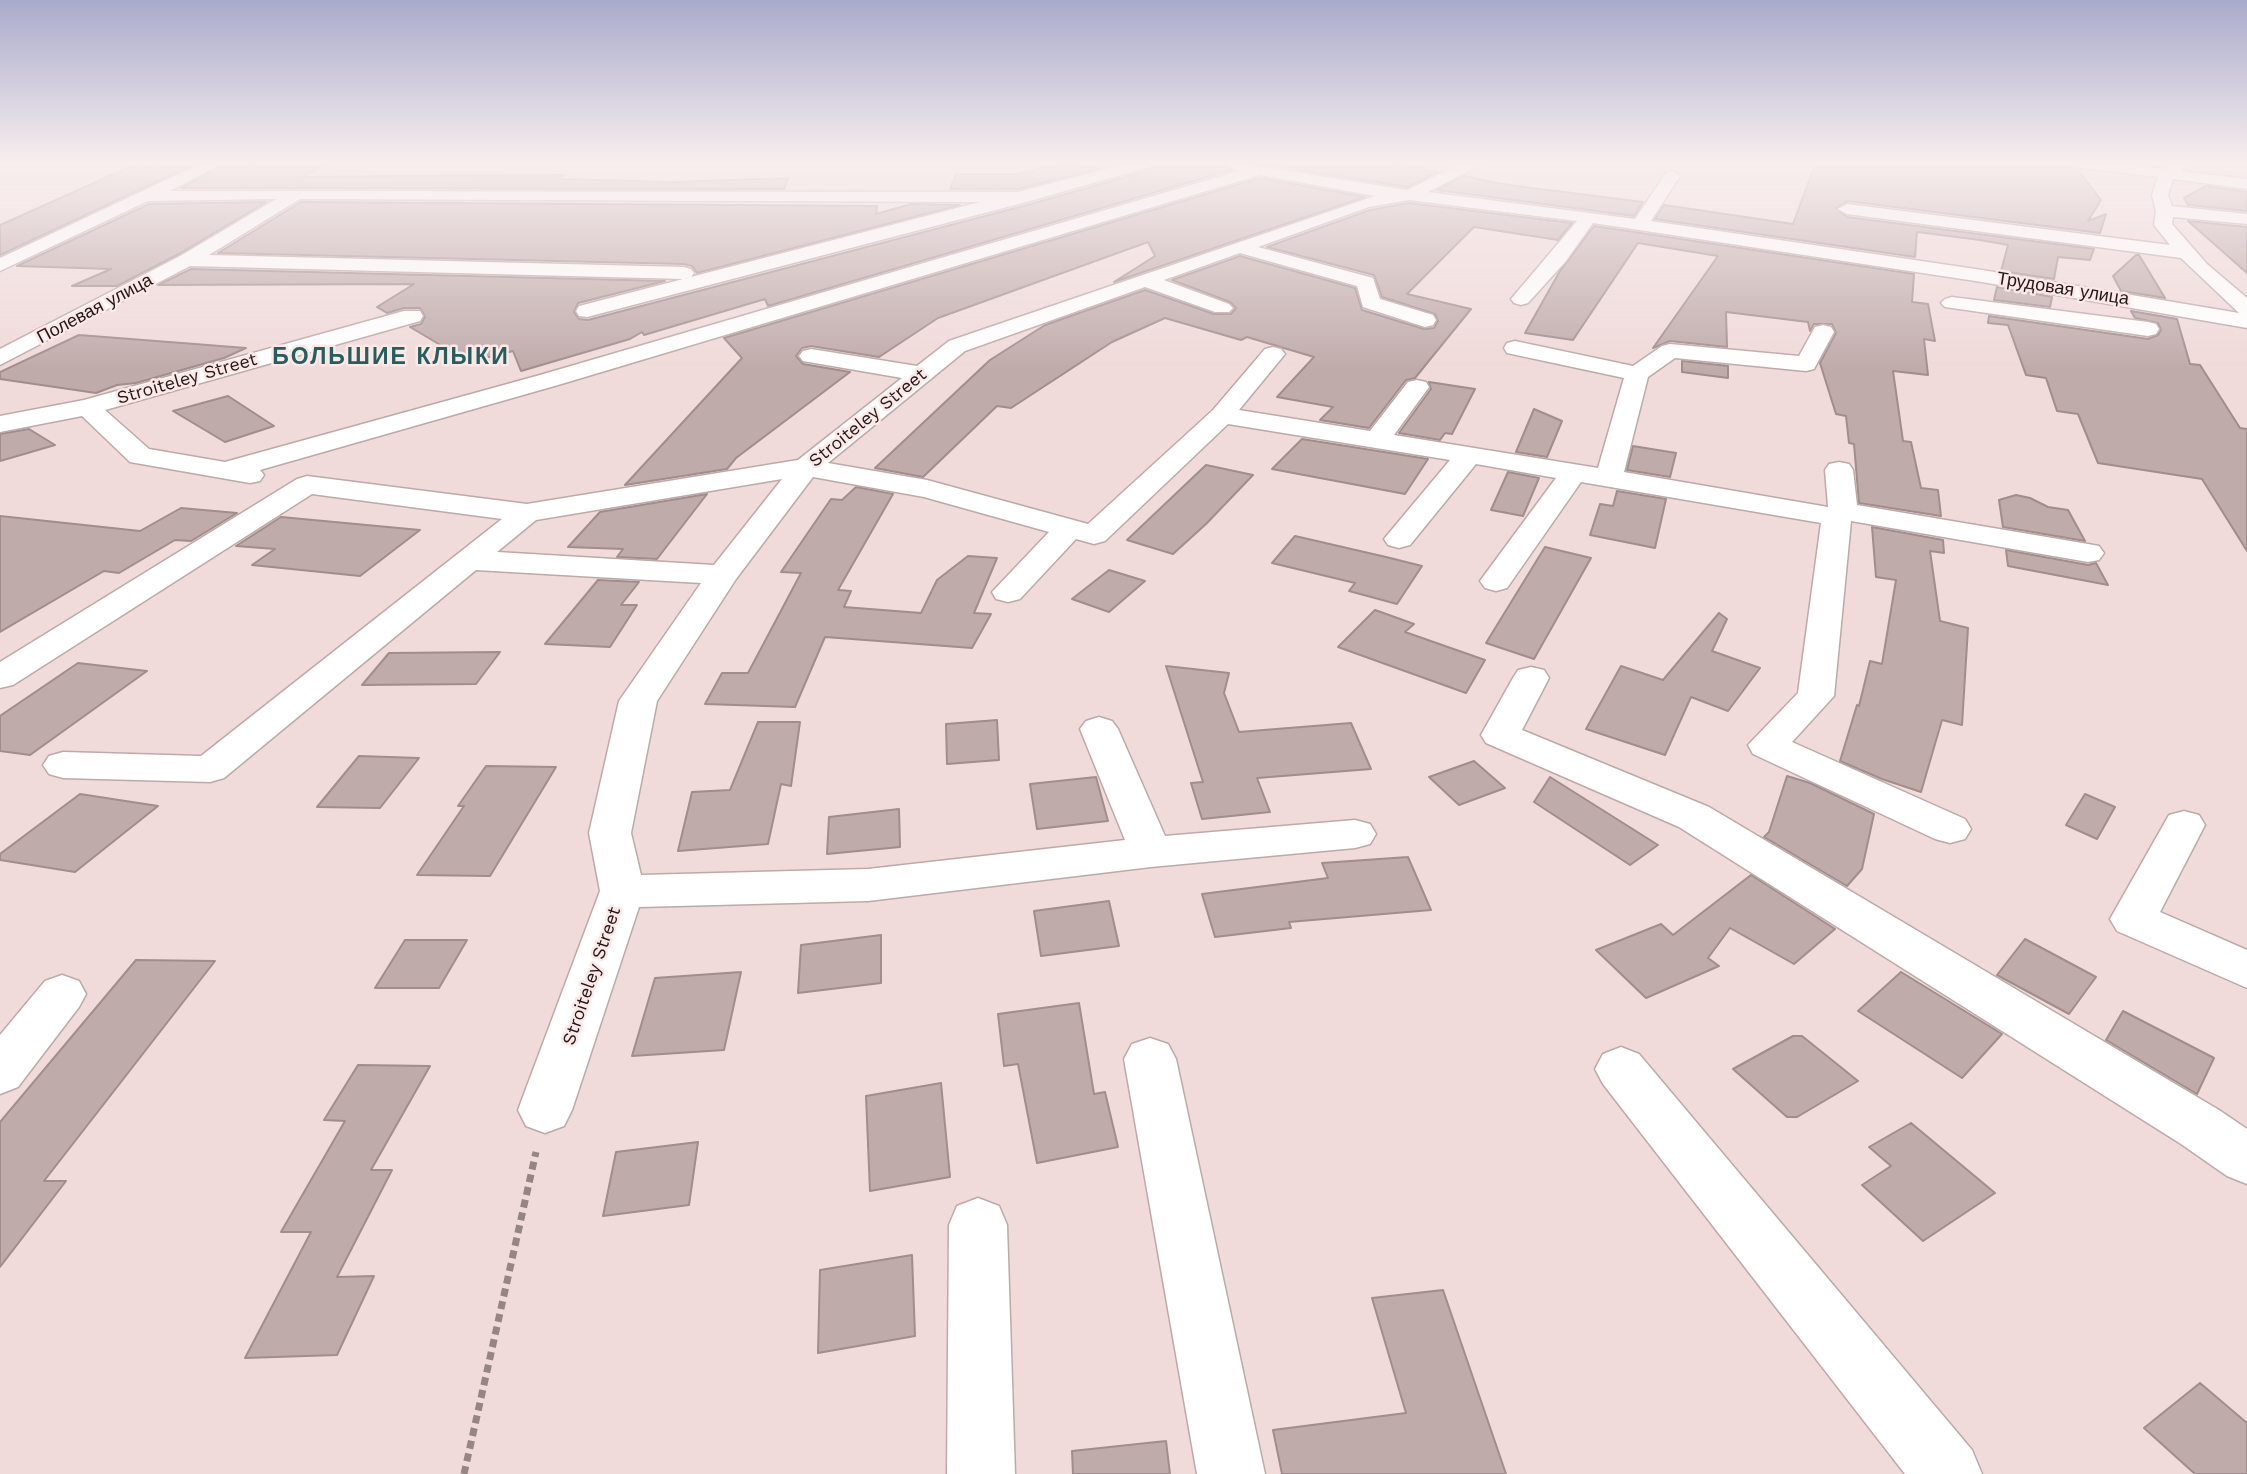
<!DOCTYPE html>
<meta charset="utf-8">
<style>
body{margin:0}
canvas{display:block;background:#f0dada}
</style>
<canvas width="2247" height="1474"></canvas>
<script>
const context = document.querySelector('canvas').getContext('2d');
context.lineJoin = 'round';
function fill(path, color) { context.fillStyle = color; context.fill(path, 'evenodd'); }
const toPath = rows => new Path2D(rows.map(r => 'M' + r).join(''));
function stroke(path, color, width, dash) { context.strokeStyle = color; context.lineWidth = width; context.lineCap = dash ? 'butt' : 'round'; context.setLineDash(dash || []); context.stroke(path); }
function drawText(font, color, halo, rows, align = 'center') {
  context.font = font + ' "Work Sans",sans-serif'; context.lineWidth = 5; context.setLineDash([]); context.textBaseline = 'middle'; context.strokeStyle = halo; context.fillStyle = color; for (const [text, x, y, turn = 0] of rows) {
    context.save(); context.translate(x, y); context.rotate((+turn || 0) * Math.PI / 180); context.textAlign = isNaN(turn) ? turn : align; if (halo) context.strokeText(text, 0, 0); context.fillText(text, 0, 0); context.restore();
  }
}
const building = toPath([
 [256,162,329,162,303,177,564,175,560,179,674,182,788,178,784,189,181,188,222,166,247,166,256,162],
 [1162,162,1229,162,1226,167,1231,170,768,306,765,299,644,335,642,332,630,339,521,371,513,351,469,362,410,327,421,324,425,317,420,308,404,308,387,313,377,307,414,284,158,285,191,269,665,281,578,303,574,312,579,319,588,320,1031,204,1157,168,1162,162],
 [1250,162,1388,162,1438,172,1407,187,1250,162],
 [1816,162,2064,162,2078,170,2101,200,2088,221,2106,214,2100,233,1847,201,1836,208,1847,217,2094,249,2090,260,2058,257,2054,279,2001,271,2008,245,1980,240,1917,232,1915,257,1655,219,1664,205,1793,224,1816,162],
 [1065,163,1098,169,1018,189,950,189,956,174,1018,174,1065,163],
 [134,165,188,167,0,255,0,225,134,165],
 [1463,176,1508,185,1643,202,1634,216,1437,190,1463,176],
 [1260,178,1365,197,1114,282,1155,256,1148,242,938,318,879,357,811,346,802,348,796,356,803,364,850,372,736,458,727,469,625,485,742,358,724,338,1260,178],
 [2206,186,2247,192,2247,211,2188,205,2184,198,2206,186],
 [266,202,179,254,117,286,72,286,111,269,17,266,149,204,266,202],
 [301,202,877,206,876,214,911,204,960,205,697,273,692,266,684,264,218,253,301,202],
 [1409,203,1572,223,1558,240,1474,227,1407,294,1471,309,1415,378,1406,380,1369,428,1320,420,1333,407,1277,397,1314,357,1247,337,1241,340,1165,318,1112,342,1011,408,997,406,923,477,875,468,990,360,1045,325,1145,290,1214,314,1231,314,1236,308,1230,302,1172,280,1240,256,1355,288,1362,310,1424,329,1434,328,1438,321,1435,314,1382,297,1374,275,1267,247,1370,210,1409,203],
 [2188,221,2247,227,2247,273,2188,221],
 [1594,226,1914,274,1912,302,1928,304,1935,341,1924,339,1928,375,1893,371,1903,441,1911,442,1921,488,1938,490,1941,516,1859,503,1854,444,1849,443,1846,416,1836,414,1820,363,1836,333,1832,324,1814,324,1810,331,1808,322,1726,312,1727,347,1670,341,1653,348,1718,256,1638,243,1573,340,1525,333,1560,271,1594,226],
 [2136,255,2139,255,2165,298,2121,291,2113,276,2136,255],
 [1997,287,2052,297,2050,307,1994,300,1997,287],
 [2131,311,2177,319,2190,364,2200,365,2240,428,2247,429,2247,551,2202,479,2098,463,2078,414,2057,411,2046,378,2026,375,2008,325,1988,323,1989,316,2148,339,2158,335,2161,330,2158,323,2135,318,2131,311],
 [79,335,246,348,224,358,136,383,117,385,96,393,0,379,0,372,79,335],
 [1682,361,1728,366,1728,378,1682,372,1682,361],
 [1429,382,1475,389,1452,434,1445,433,1440,440,1399,433,1431,389,1429,382],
 [228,396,274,426,225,442,173,411,228,396],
 [1534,409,1562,421,1547,457,1516,452,1534,409],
 [29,429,55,445,0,461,0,434,29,429],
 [1302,439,1428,459,1405,494,1272,469,1302,439],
 [1633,446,1676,453,1670,477,1627,470,1633,446],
 [1206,465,1253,475,1206,524,1173,554,1127,540,1206,465],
 [1508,472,1539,478,1523,516,1491,510,1508,472],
 [856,487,893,494,838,590,851,591,844,607,921,613,937,580,968,556,997,558,974,613,991,614,972,648,825,637,795,707,705,704,722,673,748,673,801,573,781,572,831,499,842,500,856,487],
 [1617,491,1666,499,1655,548,1590,535,1600,504,1613,506,1617,491],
 [707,494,657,559,617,557,623,549,568,547,600,512,707,494],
 [2016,495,2030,498,2048,507,2068,510,2085,541,2003,527,1999,500,2016,495],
 [181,508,237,513,191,541,175,540,119,573,104,571,0,632,0,516,140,531,181,508],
 [281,517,420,530,360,576,252,565,275,549,236,546,281,517],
 [1872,527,1943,540,1944,553,1930,551,1940,621,1968,628,1962,725,1942,720,1921,792,1882,779,1840,761,1857,705,1859,706,1870,661,1882,664,1896,580,1876,577,1872,527],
 [1295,536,1386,557,1422,566,1397,604,1349,591,1355,583,1272,563,1295,536],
 [1545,547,1591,558,1534,659,1486,643,1545,547],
 [2006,550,2088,565,2096,563,2108,585,2008,566,2006,550],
 [1109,570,1145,581,1109,612,1072,599,1109,570],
 [598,580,639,582,621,605,637,605,610,647,545,644,598,580],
 [1375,610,1414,624,1405,632,1485,660,1466,693,1338,647,1375,610],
 [1719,613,1727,619,1712,651,1760,668,1728,711,1691,697,1665,755,1586,729,1621,666,1663,680,1719,613],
 [500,652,476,684,362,685,389,653,500,652],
 [78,663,147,671,30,755,0,751,0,716,78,663],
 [1166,666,1229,673,1224,693,1239,732,1351,723,1371,769,1257,778,1270,812,1202,819,1191,783,1203,782,1166,666],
 [997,720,999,760,947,764,946,724,997,720],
 [758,722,800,722,791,786,781,784,768,844,678,851,692,792,730,790,758,722],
 [359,756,419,758,380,808,317,807,359,756],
 [1474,761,1505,788,1459,805,1429,777,1474,761],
 [486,766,556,767,490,876,417,875,464,806,458,806,486,766],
 [1787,776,1810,783,1874,814,1862,869,1847,886,1764,837,1769,832,1787,776],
 [1096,777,1108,821,1037,829,1030,784,1096,777],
 [1550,777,1658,845,1630,865,1534,802,1550,777],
 [80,794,158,806,75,872,0,860,0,854,80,794],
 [2085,794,2115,807,2097,839,2066,825,2085,794],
 [899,809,900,847,827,854,829,817,899,809],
 [1408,857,1431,910,1289,922,1291,928,1215,937,1202,894,1328,878,1322,863,1408,857],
 [1751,875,1835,929,1794,964,1730,928,1708,958,1719,966,1646,998,1596,950,1661,924,1673,935,1751,875],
 [1109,901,1119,946,1041,956,1034,911,1109,901],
 [881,935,881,983,798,993,801,945,881,935],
 [2025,939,2096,977,2069,1014,1997,975,2025,939],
 [405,940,467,940,439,988,375,988,405,940],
 [136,960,215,961,44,1181,66,1181,0,1267,0,1122,136,960],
 [741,972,724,1050,632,1056,655,978,741,972],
 [1901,972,2002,1034,1962,1078,1858,1011,1901,972],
 [1079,1003,1094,1094,1105,1092,1118,1147,1037,1163,1018,1064,1004,1066,998,1014,1079,1003],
 [2123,1011,2214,1058,2197,1094,2106,1040,2123,1011],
 [1793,1036,1802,1036,1858,1081,1797,1117,1787,1117,1733,1069,1793,1036],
 [358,1065,430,1066,371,1170,392,1170,337,1277,374,1276,337,1355,245,1358,311,1232,281,1232,345,1121,324,1120,358,1065],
 [941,1083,950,1177,870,1191,866,1096,941,1083],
 [1911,1123,1995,1193,1923,1241,1862,1185,1891,1166,1869,1147,1911,1123],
 [698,1142,689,1205,603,1216,616,1152,698,1142],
 [912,1255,915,1336,818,1353,820,1270,912,1255],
 [1443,1290,1506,1474,1282,1474,1273,1430,1406,1413,1372,1298,1443,1290],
 [2200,1383,2247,1423,2247,1474,2195,1474,2144,1428,2200,1383],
 [1166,1441,1170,1474,1073,1474,1072,1451,1166,1441]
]);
const path = toPath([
 [464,1474,536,1152]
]);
const minor = toPath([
 [204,162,225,162,170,191,1018,192,1133,162,1159,162,1156,165,1030,201,587,317,579,316,576,311,579,306,980,202,300,199,209,255,684,267,691,269,694,273,691,277,684,279,190,266,0,365,0,349,180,256,276,199,148,201,0,271,0,258,204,162],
 [1233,162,1407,190,1464,162,1485,162,1428,192,1635,219,1666,173,1672,171,1680,176,1651,221,1982,270,2239,313,2181,258,1847,214,1838,209,1847,204,2170,245,2154,225,2156,211,2152,195,2158,177,2075,167,2067,162,2112,162,2164,169,2172,162,2190,162,2181,171,2247,179,2247,189,2173,179,2168,195,2172,206,2247,214,2247,224,2173,217,2172,224,2207,264,2247,298,2247,328,1982,282,1593,223,1566,261,1528,303,1521,305,1514,303,1511,299,1577,221,1409,200,1369,207,1258,247,1373,278,1380,299,1433,315,1436,320,1433,325,1425,327,1363,307,1357,286,1240,253,1164,280,1229,304,1233,308,1229,312,1215,312,1145,287,965,351,828,463,927,480,1088,524,1213,410,1265,349,1273,347,1281,349,1285,354,1239,410,1370,431,1408,382,1417,380,1426,382,1429,387,1394,435,1598,468,1624,378,1507,353,1504,348,1507,343,1515,341,1633,366,1662,346,1670,344,1799,356,1815,327,1823,325,1831,327,1834,332,1814,369,1806,371,1675,358,1648,377,1624,472,1828,507,1825,470,1829,464,1839,462,1849,464,1853,470,1857,505,2088,544,2099,546,2104,553,2099,560,2088,562,1851,521,1834,696,1792,742,1965,819,1971,829,1965,839,1950,843,1935,839,1753,754,1748,745,1798,693,1821,523,1581,482,1507,588,1496,591,1485,588,1480,581,1556,478,1476,464,1410,545,1399,548,1388,545,1384,539,1450,460,1228,424,1105,541,1094,544,1076,539,1020,599,1008,602,996,599,992,592,1049,532,924,497,813,477,736,579,657,701,631,833,641,875,868,869,1125,840,1080,729,1086,721,1099,717,1112,721,1118,729,1165,836,1355,820,1370,824,1376,834,1370,844,1355,848,1151,867,868,901,639,907,572,1110,564,1126,545,1133,526,1126,518,1110,600,891,589,833,619,701,701,583,476,570,224,778,210,782,63,778,49,774,43,765,49,756,63,752,201,756,502,519,312,494,13,685,0,688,0,662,297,479,307,476,527,504,798,460,902,378,803,361,799,356,803,351,811,349,917,366,949,341,1375,196,1260,175,558,385,260,470,264,475,260,481,250,483,130,462,82,416,0,432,0,416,84,400,404,311,420,311,423,316,420,321,105,410,149,449,225,462,540,375,1239,171,1228,166,1233,162],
 [782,479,714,565,497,552,536,520,782,479],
 [1952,297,2148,322,2156,324,2159,329,2156,334,2148,336,1945,307,1941,303,1945,299,1952,297],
 [1531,667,1544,670,1549,678,1522,730,1709,807,2219,1110,2247,1129,2247,1184,2227,1176,2181,1144,1679,827,1486,743,1481,735,1513,678,1518,670,1531,667],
 [2184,811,2199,815,2205,825,2160,912,2247,950,2247,988,2117,931,2110,919,2169,815,2184,811],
 [62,975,79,981,86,994,79,1007,18,1087,0,1094,0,1035,45,981,62,975],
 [1150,1038,1168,1044,1176,1059,1265,1474,1197,1474,1124,1059,1132,1044,1150,1038],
 [1621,1047,1639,1054,1972,1450,1982,1474,1905,1474,1603,1084,1595,1069,1603,1054,1621,1047],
 [978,1198,999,1206,1007,1225,1015,1474,947,1474,949,1225,957,1206,978,1198]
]);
const farStreetnames = [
 ["Трудовая улица",2063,289,9],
 ["Полевая улица",95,309,-28],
 ["Stroiteley Street",187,379,-16],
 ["Stroiteley Street",868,418,-39],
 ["Stroiteley Street",592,976,-71]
];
const farDistrictnames = [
 ["БОЛЬШИЕ КЛЫКИ",391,357]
];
fill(building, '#c0abab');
stroke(building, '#a18d8d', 2);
stroke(minor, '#bea9a9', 3);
stroke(path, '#958585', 7, [8, 5]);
fill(minor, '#fff');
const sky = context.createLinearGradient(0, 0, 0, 369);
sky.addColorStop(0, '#a9abcc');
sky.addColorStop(0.44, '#f8eeee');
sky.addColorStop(1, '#f8eeee00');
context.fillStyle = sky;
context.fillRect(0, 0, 2247, 369);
drawText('18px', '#211919', '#fde7e7', farStreetnames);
context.letterSpacing = '2px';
drawText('bold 23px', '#245e5f', '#fde7e7', farDistrictnames);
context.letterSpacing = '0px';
</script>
